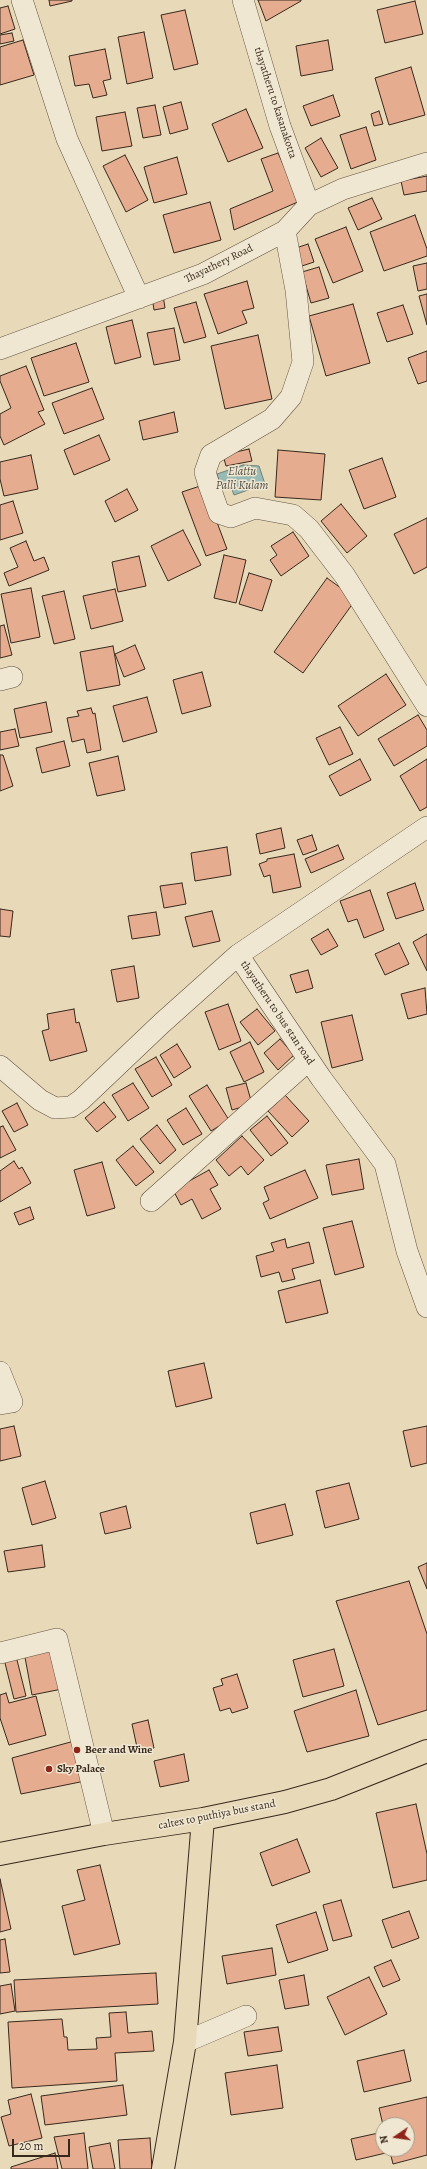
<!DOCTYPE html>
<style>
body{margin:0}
#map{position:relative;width:427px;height:2169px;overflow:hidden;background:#e8dab9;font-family:Alegreya,serif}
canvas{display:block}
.north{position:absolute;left:375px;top:2117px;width:40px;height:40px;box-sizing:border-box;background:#f0e7d2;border:1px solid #a69b89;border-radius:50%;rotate:257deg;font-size:11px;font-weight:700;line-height:16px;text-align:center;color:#37281c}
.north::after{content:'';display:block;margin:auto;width:14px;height:18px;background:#8f2418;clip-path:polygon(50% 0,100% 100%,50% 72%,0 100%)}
.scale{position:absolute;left:12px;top:2139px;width:58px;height:18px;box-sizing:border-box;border:2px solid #37281c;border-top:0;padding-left:5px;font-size:12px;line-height:14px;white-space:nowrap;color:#37281c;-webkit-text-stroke:3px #f0e7d2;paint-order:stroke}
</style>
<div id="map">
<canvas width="427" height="2169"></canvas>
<div class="north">N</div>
<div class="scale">20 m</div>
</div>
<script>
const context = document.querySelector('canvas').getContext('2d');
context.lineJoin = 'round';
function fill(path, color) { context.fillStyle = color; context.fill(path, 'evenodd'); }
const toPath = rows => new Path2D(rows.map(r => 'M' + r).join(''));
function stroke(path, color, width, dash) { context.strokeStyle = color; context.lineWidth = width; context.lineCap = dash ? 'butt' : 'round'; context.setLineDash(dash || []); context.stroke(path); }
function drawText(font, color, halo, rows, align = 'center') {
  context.font = font + ' Alegreya,serif'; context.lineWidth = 3; context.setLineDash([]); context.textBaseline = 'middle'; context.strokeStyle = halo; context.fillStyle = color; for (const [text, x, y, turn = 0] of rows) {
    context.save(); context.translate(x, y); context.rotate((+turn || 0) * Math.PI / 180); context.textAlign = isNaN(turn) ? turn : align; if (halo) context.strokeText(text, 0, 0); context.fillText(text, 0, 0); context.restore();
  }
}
const water = toPath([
 [243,465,259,466,265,484,234,495,230,484,221,487,217,474,243,465]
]);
const building = toPath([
 [49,0,72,0,72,1,50,6,49,0],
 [258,0,301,0,301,1,266,21,258,0],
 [415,1,423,34,385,43,377,10,415,1],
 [8,6,15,29,0,34,0,8,8,6],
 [185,10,198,64,174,70,161,15,185,10],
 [144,32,153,78,127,84,118,37,144,32],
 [12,33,14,41,0,44,0,35,12,33],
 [23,40,34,75,0,85,0,47,23,40],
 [328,40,333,70,301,76,296,46,328,40],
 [105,49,111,79,103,81,107,95,93,98,89,84,75,86,69,56,105,49],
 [411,67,425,115,389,125,375,78,411,67],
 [333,95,340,116,311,126,303,106,333,95],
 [181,102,188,129,170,134,163,107,181,102],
 [155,105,161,135,143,138,137,108,155,105],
 [246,109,263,148,228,162,212,124,246,109],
 [379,111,383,124,374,126,371,114,379,111],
 [125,112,132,146,102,151,96,117,125,112],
 [366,127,376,160,351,169,340,135,366,127],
 [321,138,338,168,321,177,305,148,321,138],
 [278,153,300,201,234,230,230,209,273,191,261,159,278,153],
 [125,155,148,200,126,212,103,166,125,155],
 [177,157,187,194,154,203,144,167,177,157],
 [427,176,427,191,404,195,401,181,427,176],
 [372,198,382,219,358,230,348,208,372,198],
 [210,202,221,240,174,253,163,215,210,202],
 [415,215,427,249,427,256,384,271,370,232,415,215],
 [346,227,363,271,333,283,315,239,346,227],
 [308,244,314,262,302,266,296,248,308,244],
 [427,263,427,289,418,291,413,266,427,263],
 [319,267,329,298,311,303,302,272,319,267],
 [247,281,254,308,242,311,247,323,218,334,204,294,247,281],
 [427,294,427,325,419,296,427,294],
 [163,295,165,308,154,310,152,297,163,295],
 [196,302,206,337,184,343,174,308,196,302],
 [353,304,370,363,326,376,309,316,353,304],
 [403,305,413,334,387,342,377,313,403,305],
 [132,320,141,357,115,364,106,327,132,320],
 [174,328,180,360,154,365,147,333,174,328],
 [258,335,272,399,225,409,211,346,258,335],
 [76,343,89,382,44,396,31,358,76,343],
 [427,351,427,381,418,384,408,358,427,351],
 [26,366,44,410,38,412,45,424,4,445,0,436,0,414,11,408,0,381,0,376,26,366],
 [92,388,104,419,64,434,52,403,92,388],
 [174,412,178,432,143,440,139,421,174,412],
 [99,435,110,460,74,475,64,450,99,435],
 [249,449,252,461,226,466,223,455,249,449],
 [278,450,325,454,321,500,275,497,278,450],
 [31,455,38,489,4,496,0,479,0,462,31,455],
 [382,458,396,497,364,509,349,470,382,458],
 [203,485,227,549,206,556,182,492,203,485],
 [127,489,138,510,115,522,105,501,127,489],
 [13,501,23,533,0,540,0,505,13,501],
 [341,504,367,536,347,553,321,521,341,504],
 [427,518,427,567,414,574,394,534,427,518],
 [183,530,201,565,168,581,151,546,183,530],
 [293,532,309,556,281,576,270,560,277,555,271,546,293,532],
 [26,541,34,561,44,557,49,570,9,586,4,573,18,567,10,548,26,541],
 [224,555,246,560,236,603,214,598,224,555],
 [139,556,146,586,118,592,112,562,139,556],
 [249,573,272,580,262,611,239,604,249,573],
 [327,578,356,599,303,673,274,652,327,578],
 [31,588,40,637,11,643,1,594,31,588],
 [115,589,123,621,91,629,83,596,115,589],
 [64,591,75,639,54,644,42,596,64,591],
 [4,625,12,655,0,658,0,626,4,625],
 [135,645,145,669,124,677,115,654,135,645],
 [113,646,120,685,87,691,80,652,113,646],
 [202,672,211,706,182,714,173,680,202,672],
 [386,674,406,705,358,736,338,706,386,674],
 [147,697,157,732,123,742,113,706,147,697],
 [46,702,52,732,20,738,14,709,46,702],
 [91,708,93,714,95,713,101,750,87,753,84,739,72,742,67,718,79,716,77,711,91,708],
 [418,715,427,730,427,746,394,766,378,739,418,715],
 [340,727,353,754,329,765,316,738,340,727],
 [15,729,19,746,0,750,0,732,15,729],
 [64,741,70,766,42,773,36,748,64,741],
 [0,755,3,755,13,786,0,791,0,755],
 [118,756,125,790,97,796,89,763,118,756],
 [360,759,371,780,340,796,329,776,360,759],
 [427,759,427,807,420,811,400,776,427,759],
 [281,828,285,848,260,854,256,834,281,828],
 [312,835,317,850,303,855,297,840,312,835],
 [338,845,344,859,311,873,305,859,338,845],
 [227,847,231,875,195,881,191,853,227,847],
 [294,854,301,887,273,893,270,875,264,877,259,864,267,861,267,859,294,854],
 [182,883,186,904,164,908,160,886,182,883],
 [415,883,424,910,396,919,387,893,415,883],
 [370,890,384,930,364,938,357,919,348,922,340,901,370,890],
 [0,909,13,911,10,937,0,936,0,909],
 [212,911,220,941,193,947,185,917,212,911],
 [156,912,160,935,132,939,128,916,156,912],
 [328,929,338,946,321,955,311,939,328,929],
 [427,934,427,971,413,942,427,934],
 [399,943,409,964,385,975,375,954,399,943],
 [134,966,139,998,117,1002,111,970,134,966],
 [308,970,313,988,296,993,290,975,308,970],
 [425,988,427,1014,408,1019,401,994,425,988],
 [228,1004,241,1041,219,1050,205,1012,228,1004],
 [74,1009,76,1023,79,1022,87,1051,50,1061,42,1031,49,1029,47,1014,74,1009],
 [257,1009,275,1031,258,1045,240,1022,257,1009],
 [352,1015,363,1060,332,1068,321,1022,352,1015],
 [280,1039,294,1055,278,1070,264,1053,280,1039],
 [250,1042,264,1072,244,1082,230,1052,250,1042],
 [177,1044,191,1067,174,1078,160,1055,177,1044],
 [156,1057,172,1085,152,1097,135,1069,156,1057],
 [133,1083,149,1108,128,1121,112,1095,133,1083],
 [246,1083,252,1104,232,1110,226,1088,246,1083],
 [207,1085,229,1120,211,1131,189,1096,207,1085],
 [285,1095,309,1121,292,1137,268,1111,285,1095],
 [104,1102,116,1117,97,1132,85,1118,104,1102],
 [17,1103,28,1125,14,1132,2,1111,17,1103],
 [186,1108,202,1134,183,1145,167,1120,186,1108],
 [267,1116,288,1143,271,1156,250,1130,267,1116],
 [157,1125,176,1150,160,1164,140,1139,157,1125],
 [3,1126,16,1150,0,1158,0,1127,3,1126],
 [242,1136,264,1160,248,1175,241,1166,229,1176,216,1160,242,1136],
 [133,1146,154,1172,136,1186,116,1160,133,1146],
 [359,1159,364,1189,332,1195,326,1165,359,1159],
 [14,1161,19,1169,22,1167,31,1183,0,1202,0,1171,14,1161],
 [102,1162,115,1208,87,1216,74,1170,102,1162],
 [209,1170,218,1185,210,1189,221,1209,202,1219,192,1199,181,1205,173,1190,209,1170],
 [305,1170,318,1198,270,1219,263,1203,269,1200,264,1187,305,1170],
 [30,1207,34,1219,19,1225,14,1213,30,1207],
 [352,1221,364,1267,335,1275,323,1228,352,1221],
 [285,1239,287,1248,309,1242,314,1263,292,1269,295,1279,282,1282,279,1272,261,1277,256,1256,274,1251,271,1243,285,1239],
 [320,1280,328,1313,286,1323,278,1291,320,1280],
 [204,1363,212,1398,176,1407,168,1371,204,1363],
 [14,1426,21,1456,0,1461,0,1429,14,1426],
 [427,1426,427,1463,411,1467,403,1431,427,1426],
 [45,1481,56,1518,32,1525,22,1488,45,1481],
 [349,1483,359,1519,325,1528,316,1491,349,1483],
 [285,1504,293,1535,257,1544,250,1513,285,1504],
 [126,1506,131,1528,105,1534,100,1513,126,1506],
 [42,1545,45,1567,8,1572,4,1551,42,1545],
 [427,1563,427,1589,418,1567,427,1563],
 [409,1581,427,1634,427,1710,378,1725,336,1601,409,1581],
 [54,1646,62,1689,32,1695,24,1652,54,1646],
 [334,1649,344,1686,303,1697,293,1660,334,1649],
 [15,1652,26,1696,14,1699,3,1655,15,1652],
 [237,1674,248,1708,232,1713,230,1708,220,1711,213,1688,223,1685,221,1679,237,1674],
 [356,1690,369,1736,307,1752,294,1711,356,1690],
 [6,1693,9,1703,36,1696,46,1735,9,1745,0,1718,0,1695,6,1693],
 [148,1720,154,1748,138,1752,132,1724,148,1720],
 [78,1740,85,1781,21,1794,12,1758,78,1740],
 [184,1754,189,1781,160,1787,154,1761,184,1754],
 [416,1804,427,1854,427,1880,393,1888,376,1813,416,1804],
 [297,1839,310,1872,272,1886,260,1853,297,1839],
 [100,1865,120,1944,74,1955,62,1906,85,1900,77,1870,100,1865],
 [0,1879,11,1929,0,1932,0,1879],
 [341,1900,352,1936,333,1941,323,1905,341,1900],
 [409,1911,419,1938,392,1948,382,1920,409,1911],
 [316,1912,328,1950,288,1963,276,1925,316,1912],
 [5,1939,10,1972,0,1973,0,1940,5,1939],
 [272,1948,276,1975,227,1984,222,1956,272,1948],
 [391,1960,400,1980,383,1987,374,1967,391,1960],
 [156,1973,158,2004,16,2012,14,1980,156,1973],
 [304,1975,309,2005,285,2009,279,1980,304,1975],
 [369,1977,387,2014,345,2035,327,1997,369,1977],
 [11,1984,15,2011,0,2014,0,1986,11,1984],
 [126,2012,128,2033,152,2031,154,2051,115,2053,117,2081,12,2088,8,2022,62,2019,64,2037,67,2037,68,2050,97,2049,96,2038,111,2037,109,2013,126,2012],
 [278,2027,282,2051,248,2056,244,2032,278,2027],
 [404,2050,411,2081,364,2092,357,2061,404,2050],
 [277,2065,283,2108,231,2115,225,2073,277,2065],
 [123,2085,127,2115,45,2125,41,2096,123,2085],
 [31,2094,42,2138,9,2146,1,2117,11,2114,8,2100,31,2094],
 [427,2097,427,2155,393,2164,390,2152,356,2160,351,2139,383,2132,383,2149,407,2149,407,2125,383,2125,379,2108,427,2097],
 [84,2133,88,2169,62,2169,54,2137,84,2133],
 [150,2138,152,2169,120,2169,118,2140,150,2138],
 [110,2143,115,2169,93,2169,89,2147,110,2143],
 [55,2153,58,2169,11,2169,11,2167,55,2153]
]);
const minor = toPath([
 [22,0,67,139,139,298],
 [243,0,280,126,309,205],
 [285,231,296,290,303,362,291,397,272,419,211,455,205,472,209,485,219,513,231,517,255,508,293,515,309,529,345,576,427,706],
 [0,349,203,274,285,231,309,205,343,189,427,163],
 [0,680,12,677],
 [238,955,427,827],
 [0,1066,40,1100,55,1108,71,1107,81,1100,162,1023,238,955,321,1078,385,1164,407,1251,427,1307],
 [151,1201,309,1060],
 [0,1372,12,1402,0,1404],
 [0,1653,57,1639,104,1834],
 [185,2042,246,2016]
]);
const major = toPath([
 [0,1854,104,1834,203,1819,285,1802,331,1789,427,1751],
 [163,2169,185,2042,203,1819]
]);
const markers = [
 [77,1750,4,"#8f2418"],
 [49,1769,4,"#8f2418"]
];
const streetNames = [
 ["thayatheru to kasanakotta",275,103,72],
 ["Thayathery Road",219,264,-26],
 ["thayatheru to bus stan road",277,1013,56],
 ["caltex to puthiya bus stand",217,1815,-11]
];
const poiNames = [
 ["Beer and Wine",85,1750],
 ["Sky Palace",57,1769]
];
const waterNames = [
 ["Elattu",242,472],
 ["Palli Kulam",242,486]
];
fill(water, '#98bab5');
stroke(water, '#718078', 1);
fill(building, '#e5ac8f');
stroke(building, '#37281c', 1);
stroke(minor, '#635443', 22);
stroke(major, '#37281c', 24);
stroke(minor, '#f0e7d2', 21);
stroke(major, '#e8dab9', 22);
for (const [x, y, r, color] of markers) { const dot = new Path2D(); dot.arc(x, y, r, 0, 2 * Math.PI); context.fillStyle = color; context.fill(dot); stroke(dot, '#f0e7d2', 1.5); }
drawText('11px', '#37281c', '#f0e7d2', streetNames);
drawText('bold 11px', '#37281c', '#f0e7d2', poiNames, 'left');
drawText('italic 12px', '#4f4c42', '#f0e7d2', waterNames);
</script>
